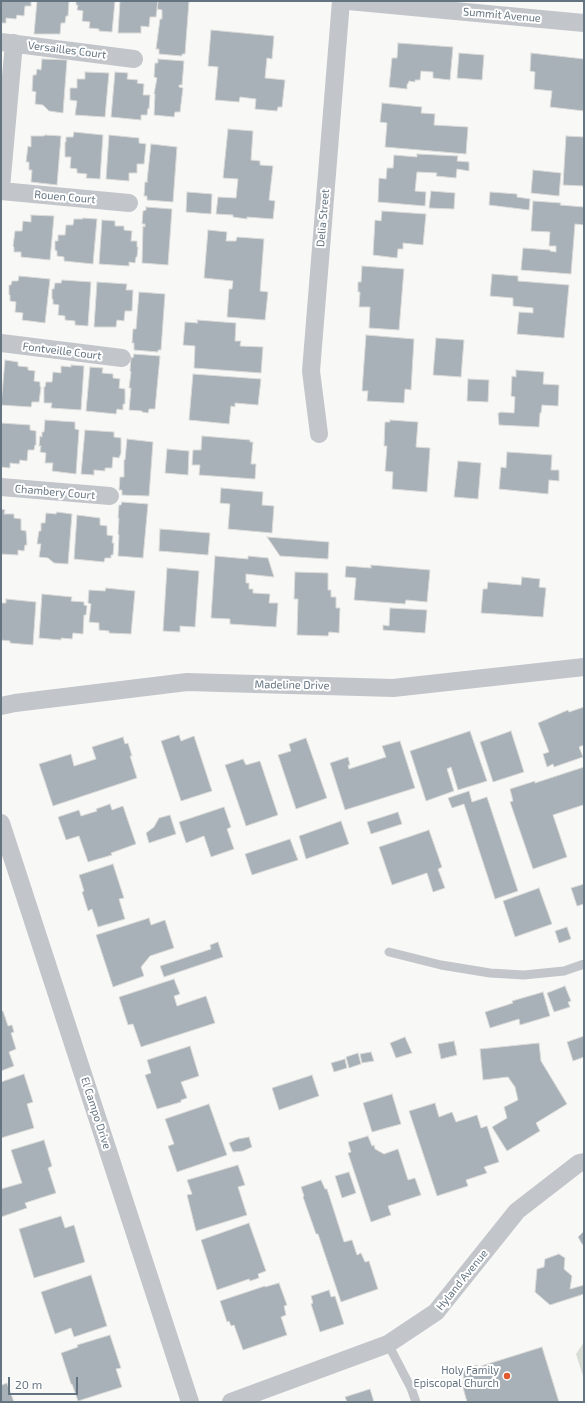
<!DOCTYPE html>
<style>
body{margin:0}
#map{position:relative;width:585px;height:1403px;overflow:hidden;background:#f8f8f6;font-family:"Exo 2",sans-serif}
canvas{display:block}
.frame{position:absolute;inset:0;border:2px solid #647481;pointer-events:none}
.scale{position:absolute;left:8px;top:1377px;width:70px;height:18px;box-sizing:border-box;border:2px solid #647481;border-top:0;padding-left:5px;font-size:12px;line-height:14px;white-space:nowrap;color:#647481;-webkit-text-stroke:3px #fff;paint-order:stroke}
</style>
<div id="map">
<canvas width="585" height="1403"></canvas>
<div class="frame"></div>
<div class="scale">20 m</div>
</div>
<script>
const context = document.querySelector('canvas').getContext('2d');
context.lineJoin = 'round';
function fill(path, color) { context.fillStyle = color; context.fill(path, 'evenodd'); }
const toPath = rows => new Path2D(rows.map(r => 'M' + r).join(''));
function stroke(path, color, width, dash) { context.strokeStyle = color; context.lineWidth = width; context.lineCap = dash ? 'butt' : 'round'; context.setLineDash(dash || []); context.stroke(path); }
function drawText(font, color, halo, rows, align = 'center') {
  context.font = font + ' "Exo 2",sans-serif'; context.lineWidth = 4; context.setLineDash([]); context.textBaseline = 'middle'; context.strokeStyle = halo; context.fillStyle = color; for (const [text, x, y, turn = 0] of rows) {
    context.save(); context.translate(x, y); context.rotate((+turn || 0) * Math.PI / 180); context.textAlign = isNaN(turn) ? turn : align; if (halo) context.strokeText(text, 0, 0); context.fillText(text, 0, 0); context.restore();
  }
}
const green = toPath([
 [584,1342,584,1379,576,1354]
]);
const building = toPath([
 [1,1,33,1,31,1,31,6,25,6,24,16,17,15,16,19,6,18,6,23,1,23,1,1],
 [37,1,69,1,68,16,66,16,65,23,61,23,60,34,34,34,37,1],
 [76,1,115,1,112,32,99,31,99,29,89,28,90,22,82,21,83,11,77,10,78,5,76,5,76,1],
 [120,1,158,1,156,17,150,17,149,27,141,26,141,33,118,33,120,1],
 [158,1,189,1,185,54,182,54,182,56,159,54,159,49,156,49,160,19,162,19,162,10,157,9,158,1],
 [211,30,274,36,272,59,267,58,265,78,285,80,282,107,278,107,277,111,255,109,256,99,240,97,239,102,215,100,218,67,208,66,211,30],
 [398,43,453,47,450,80,433,78,433,72,421,71,420,80,415,80,415,82,409,81,408,84,407,84,407,89,389,87,392,58,397,58,398,43],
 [459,53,484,55,482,80,457,78,459,53],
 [531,53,584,59,584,111,550,107,552,91,534,89,535,72,530,71,531,53],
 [42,59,67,60,63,113,49,111,43,105,35,104,36,92,32,91,33,75,36,75,37,69,41,70,42,59],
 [158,59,184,61,182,85,179,85,179,87,183,88,180,112,175,112,174,117,154,115,155,94,154,94,157,78,154,77,155,63,158,63,158,59],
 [85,72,109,73,105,117,75,115,77,101,70,100,70,88,77,88,77,79,85,79,85,72],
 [115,72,128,73,127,79,138,80,137,83,144,84,143,95,150,95,149,109,148,108,147,115,141,115,141,120,111,117,115,72],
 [382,103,422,107,421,113,435,114,434,125,468,127,466,154,385,147,387,123,380,122,382,103],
 [228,129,253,131,251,160,260,161,260,165,273,166,269,200,275,201,273,219,247,217,247,219,233,217,233,215,216,214,218,197,236,198,238,179,223,178,228,129],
 [74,132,103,135,100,179,86,178,87,174,77,173,77,169,70,168,71,157,65,157,65,142,66,142,66,137,73,137,74,132],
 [45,135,61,136,57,185,31,182,32,170,29,170,29,162,26,162,28,146,31,147,31,136,44,136,45,135],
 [109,135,139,138,139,143,146,144,144,164,137,164,137,173,129,173,129,181,106,179,109,135],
 [566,136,584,137,584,186,563,185,566,136],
 [151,144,177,147,173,202,147,200,147,196,144,196,145,182,148,182,147,181,151,144],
 [417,154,458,156,457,161,469,162,469,171,457,169,456,178,436,176,437,173,417,172,415,191,426,192,425,206,378,202,379,178,386,179,387,168,393,168,394,155,417,157,417,154],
 [533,170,561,173,559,196,531,193,533,170],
 [431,191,455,193,454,209,429,208,431,191],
 [187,192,212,194,211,214,186,212,187,192],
 [490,192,517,194,517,197,530,199,529,210,489,205,490,192],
 [533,201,561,203,560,205,584,207,584,225,575,224,571,274,521,270,523,248,550,250,550,251,556,252,556,246,549,246,550,232,531,231,533,201],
 [146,207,172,209,168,265,142,263,143,226,145,227,145,224,142,224,143,211,146,210,146,207],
 [382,211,426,214,423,245,403,243,403,249,398,249,397,258,373,255,375,220,381,221,382,211],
 [31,215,54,216,50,260,21,257,21,252,14,252,14,247,13,246,15,231,22,231,23,221,31,222,31,215],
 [83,218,97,219,93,264,64,261,64,257,57,256,57,251,55,250,55,241,58,241,58,235,65,235,66,225,73,225,74,219,83,219,83,218],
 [102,220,115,221,115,226,124,226,124,230,132,231,131,241,137,241,137,247,138,247,137,257,136,257,135,263,129,262,129,266,99,264,102,220],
 [208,230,227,232,226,241,236,241,237,237,264,239,260,291,268,292,265,320,227,317,229,289,232,289,233,281,204,278,208,230],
 [362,266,404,269,399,330,369,328,370,307,359,307,360,292,358,292,358,282,361,282,362,266],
 [492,274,518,276,518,281,569,285,564,338,517,334,519,312,533,313,533,308,513,306,513,298,490,296,492,274],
 [19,276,50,279,45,323,22,320,23,313,15,312,16,302,10,301,10,295,9,295,9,285,11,285,12,281,18,281,19,276],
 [62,280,91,282,88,326,75,325,75,321,65,320,65,316,58,315,59,305,53,304,53,299,52,299,52,289,54,289,55,283,61,283,62,280],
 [97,282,127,284,126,290,133,290,132,311,125,311,124,321,117,320,116,327,94,327,97,282],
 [139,292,165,294,161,350,158,350,158,352,134,350,134,343,132,343,133,329,136,329,139,292],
 [197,320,236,323,235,341,241,341,240,346,263,347,261,373,194,368,195,346,183,345,185,322,198,323,197,320],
 [366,335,414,339,411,390,405,389,404,403,367,401,368,391,362,391,366,335],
 [436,338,464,340,461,377,433,375,436,338],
 [134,354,160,356,155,409,149,409,148,413,142,412,142,411,129,410,131,388,129,388,131,372,130,371,131,357,133,358,134,354],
 [5,360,18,362,18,366,28,367,28,370,35,371,34,381,40,382,40,387,41,387,39,402,32,402,31,407,1,405,5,360],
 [71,365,84,366,81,410,51,408,52,403,44,403,44,387,45,387,46,382,52,382,53,372,61,373,61,366,71,367,71,365],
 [90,367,103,368,102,373,113,374,113,378,120,379,119,388,125,389,125,404,123,404,123,410,117,409,116,414,86,411,90,367],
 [516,370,544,372,543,384,559,385,558,406,542,405,541,413,540,413,539,427,499,425,498,413,500,413,500,412,514,413,515,397,511,396,512,376,516,377,516,370],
 [193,374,261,379,258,405,235,403,235,407,231,406,229,424,189,420,193,374],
 [468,379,489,380,488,402,467,401,468,379],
 [45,420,75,422,75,429,79,430,76,474,52,471,53,463,45,463,46,453,40,452,41,446,39,446,40,436,42,437,42,432,44,432,45,420],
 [390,420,418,422,416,447,430,448,427,492,392,489,393,472,385,471,387,446,384,446,385,422,390,422,390,420],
 [1,423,30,425,30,430,36,431,36,445,35,445,34,450,28,450,27,461,20,460,19,464,10,463,10,468,1,467,1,423],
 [85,430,114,432,114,437,121,438,121,453,119,458,113,457,112,468,105,468,105,471,94,470,94,475,81,474,85,430],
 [202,436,250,440,250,442,253,442,251,464,256,464,255,479,199,475,200,465,192,465,193,450,201,450,202,436],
 [127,439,153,442,149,496,122,495,122,490,119,490,120,477,124,477,124,460,125,460,127,439],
 [167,449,189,451,188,475,165,473,167,449],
 [507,452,552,455,551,470,559,470,559,481,549,480,548,494,499,489,501,467,506,468,507,452],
 [458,461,481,463,478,499,454,497,458,461],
 [221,488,263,492,262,505,274,506,272,533,228,529,230,504,220,503,221,488],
 [122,502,148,504,143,558,118,556,119,535,118,534,119,518,118,518,119,505,121,505,122,502],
 [1,509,5,510,4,514,14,514,14,518,21,519,21,530,26,531,27,545,25,545,24,551,18,550,18,555,1,554,1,509],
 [57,512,72,514,68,564,54,563,48,558,39,557,41,544,37,544,39,531,41,531,41,523,45,523,46,513,56,514,57,512],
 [77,515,100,518,100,525,107,526,107,535,113,536,112,543,114,543,113,555,111,555,111,558,105,558,104,562,74,559,77,515],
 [160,529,210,533,208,555,159,551,160,529],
 [267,537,329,542,328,559,280,556,267,537],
 [215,556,248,559,248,556,268,558,274,577,246,574,246,583,249,583,249,589,253,589,253,593,270,594,269,603,278,603,276,627,230,624,230,619,211,618,215,556],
 [371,565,430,570,427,602,406,600,405,604,354,600,356,578,345,577,346,566,371,568,371,565],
 [167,568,199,571,195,627,180,626,180,632,163,631,167,568],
 [295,572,328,573,328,590,331,590,331,597,336,597,336,608,340,608,339,633,329,632,328,636,297,635,298,599,294,599,295,572],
 [522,577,540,579,539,587,546,588,543,617,481,613,483,589,487,589,488,582,521,585,522,577],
 [106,588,135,591,131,634,109,633,109,631,99,630,99,623,89,622,91,604,88,603,89,590,105,591,106,588],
 [42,594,72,597,71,601,84,602,84,605,87,606,86,615,84,615,83,634,73,633,72,639,61,638,61,640,39,638,42,594],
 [6,599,36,602,33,645,10,643,10,641,1,640,1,603,6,603,6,599],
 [390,608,427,610,425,633,383,630,383,625,389,626,390,608],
 [584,707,584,745,579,747,583,757,554,767,553,764,547,767,543,754,549,752,538,723,568,710,569,712,584,707],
 [470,731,487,781,458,790,451,767,447,769,454,791,426,801,410,751,470,731],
 [511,731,524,772,493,782,480,742,511,731],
 [179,735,181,741,194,736,212,791,181,801,161,741,179,735],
 [123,737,125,744,128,743,132,756,130,756,137,778,53,806,39,764,71,754,74,766,96,759,92,747,123,737],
 [306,738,327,798,296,809,278,755,291,751,289,744,306,738],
 [400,741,415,788,345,810,330,763,348,757,350,765,348,765,349,769,386,757,382,746,400,741],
 [243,759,246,765,260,761,278,815,246,826,225,765,243,759],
 [584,767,584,808,583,805,553,815,567,857,533,869,510,802,513,801,510,789,535,781,535,783,584,767],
 [469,791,472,802,487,797,518,891,495,899,464,804,452,808,448,798,469,791],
 [110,804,112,810,123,806,136,844,111,853,112,855,88,862,79,836,66,840,58,817,79,810,81,816,97,811,96,809,110,804],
 [224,807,231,827,227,829,234,849,211,857,204,836,186,843,179,822,224,807],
 [398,812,402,824,371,834,367,822,398,812],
 [170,815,176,834,149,843,146,833,154,827,159,818,170,815],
 [341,821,349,844,306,859,299,836,341,821],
 [429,830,442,867,438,869,445,888,433,892,427,873,392,885,379,847,429,830],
 [290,839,298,860,252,875,245,854,290,839],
 [113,864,124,898,119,899,125,919,98,927,92,909,88,911,82,892,84,891,79,875,113,864],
 [584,884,584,904,577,906,571,888,584,884],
 [539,888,552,924,515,937,503,901,539,888],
 [149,918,151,925,165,920,174,948,150,956,141,967,144,976,113,987,96,935,149,918],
 [567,927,571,939,559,943,555,931,567,927],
 [218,942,223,957,164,977,160,966,211,949,210,945,218,942],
 [174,979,180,994,174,996,177,1006,206,996,215,1023,141,1047,133,1024,128,1025,119,997,174,979],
 [565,986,571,1001,568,1002,570,1007,554,1012,547,993,565,986],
 [543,992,550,1016,520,1025,519,1019,490,1028,485,1012,513,1003,512,1001,543,992],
 [1,1011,3,1011,8,1026,12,1025,14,1032,11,1033,16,1049,9,1052,14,1066,1,1071,1,1011],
 [584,1036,584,1057,573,1061,567,1042,584,1036],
 [405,1037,412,1053,396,1058,390,1043,405,1037],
 [454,1041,457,1055,441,1059,438,1044,454,1041],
 [539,1043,541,1061,567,1104,536,1123,540,1131,507,1151,492,1127,507,1118,504,1107,518,1100,515,1087,508,1077,483,1080,480,1049,539,1043],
 [190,1046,199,1076,181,1082,187,1098,181,1100,181,1102,157,1109,145,1075,151,1073,147,1060,190,1046],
 [371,1052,374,1061,362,1063,360,1054,371,1052],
 [358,1053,361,1064,349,1068,346,1057,358,1053],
 [345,1059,347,1068,334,1072,331,1063,345,1059],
 [24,1074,33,1102,27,1104,34,1128,1,1138,1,1082,24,1074],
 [312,1075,319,1096,279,1110,272,1088,312,1075],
 [392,1094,401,1124,372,1132,363,1103,392,1094],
 [435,1103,439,1117,452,1112,456,1122,477,1115,481,1128,487,1126,499,1162,484,1167,487,1173,466,1180,468,1186,437,1196,409,1111,435,1103],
 [209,1104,227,1155,177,1172,168,1146,174,1144,165,1119,209,1104],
 [368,1136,372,1146,374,1145,375,1149,384,1154,398,1149,408,1180,415,1178,421,1195,388,1206,391,1215,371,1222,348,1153,351,1152,348,1142,368,1136],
 [249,1137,252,1147,243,1151,233,1152,229,1143,238,1139,249,1137],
 [44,1140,52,1166,48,1168,56,1193,25,1203,27,1208,1,1217,1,1189,22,1183,11,1150,44,1140],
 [238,1165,245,1185,238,1187,247,1215,196,1231,187,1195,192,1194,187,1180,238,1165],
 [349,1172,356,1193,342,1198,335,1176,349,1172],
 [321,1180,325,1189,327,1189,344,1242,352,1240,357,1255,361,1253,365,1262,369,1261,378,1289,341,1302,318,1234,316,1234,303,1197,304,1196,301,1187,321,1180],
 [61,1216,65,1228,74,1225,85,1262,34,1278,19,1229,61,1216],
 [249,1223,266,1271,258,1274,259,1278,250,1281,249,1279,217,1290,201,1240,249,1223],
 [584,1231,584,1245,582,1244,578,1237,584,1231],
 [559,1254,565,1258,564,1269,572,1276,570,1289,584,1285,584,1294,550,1305,535,1292,537,1269,544,1267,545,1259,559,1254],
 [91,1275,107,1326,74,1337,71,1328,55,1334,41,1292,91,1275],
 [279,1283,287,1305,284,1306,286,1315,281,1317,287,1335,243,1350,234,1325,231,1326,229,1321,227,1322,220,1301,265,1286,265,1287,279,1283],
 [329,1290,331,1297,335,1296,344,1324,320,1332,311,1304,313,1303,311,1296,329,1290],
 [110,1335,121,1368,116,1369,122,1387,78,1401,72,1384,71,1384,61,1353,78,1347,77,1345,110,1335],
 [542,1347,559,1402,467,1402,462,1384,465,1383,462,1370,477,1365,478,1367,542,1347],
 [1,1383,2,1385,7,1383,14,1402,1,1402,1,1383],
 [370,1389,374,1402,347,1402,345,1397,370,1389]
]);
const service = toPath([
 [389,952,441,965,490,973,524,975,564,971,584,964],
 [388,1344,411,1388,416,1402]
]);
const minor = toPath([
 [348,1,584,23],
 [1,42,134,59],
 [1,188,14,43],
 [1,191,129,203],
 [1,343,122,358],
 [319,434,311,371,341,1],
 [1,487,110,496],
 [1,706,15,703,187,682,393,688,584,667],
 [1,823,190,1402],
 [231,1402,388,1344,436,1312,517,1211,579,1163,584,1162]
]);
const markers = [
 [507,1376,4,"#e1592d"]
];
const streetNames = [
 ["Summit Avenue",502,15,5],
 ["Versailles Court",67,50,7],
 ["Rouen Court",65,197,5],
 ["Delia Street",323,218,-85],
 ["Fontveille Court",62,351,7],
 ["Chambery Court",55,492,5],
 ["Madeline Drive",292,685,1],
 ["El Campo Drive",96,1113,72],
 ["Hyland Avenue",462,1280,-51]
];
const poiNames = [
 ["Holy Family",499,1370],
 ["Episcopal Church",499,1383]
];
fill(green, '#d8ddd5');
fill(building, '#a8b1b7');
stroke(building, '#dadad8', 1);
stroke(service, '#c2c6ca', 9);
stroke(minor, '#c2c6ca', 18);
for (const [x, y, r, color] of markers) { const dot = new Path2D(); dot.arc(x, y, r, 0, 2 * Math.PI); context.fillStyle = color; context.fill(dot); stroke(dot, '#fff', 1.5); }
drawText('11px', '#647481', '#fff', streetNames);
drawText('11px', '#647481', '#fff', poiNames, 'right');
</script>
